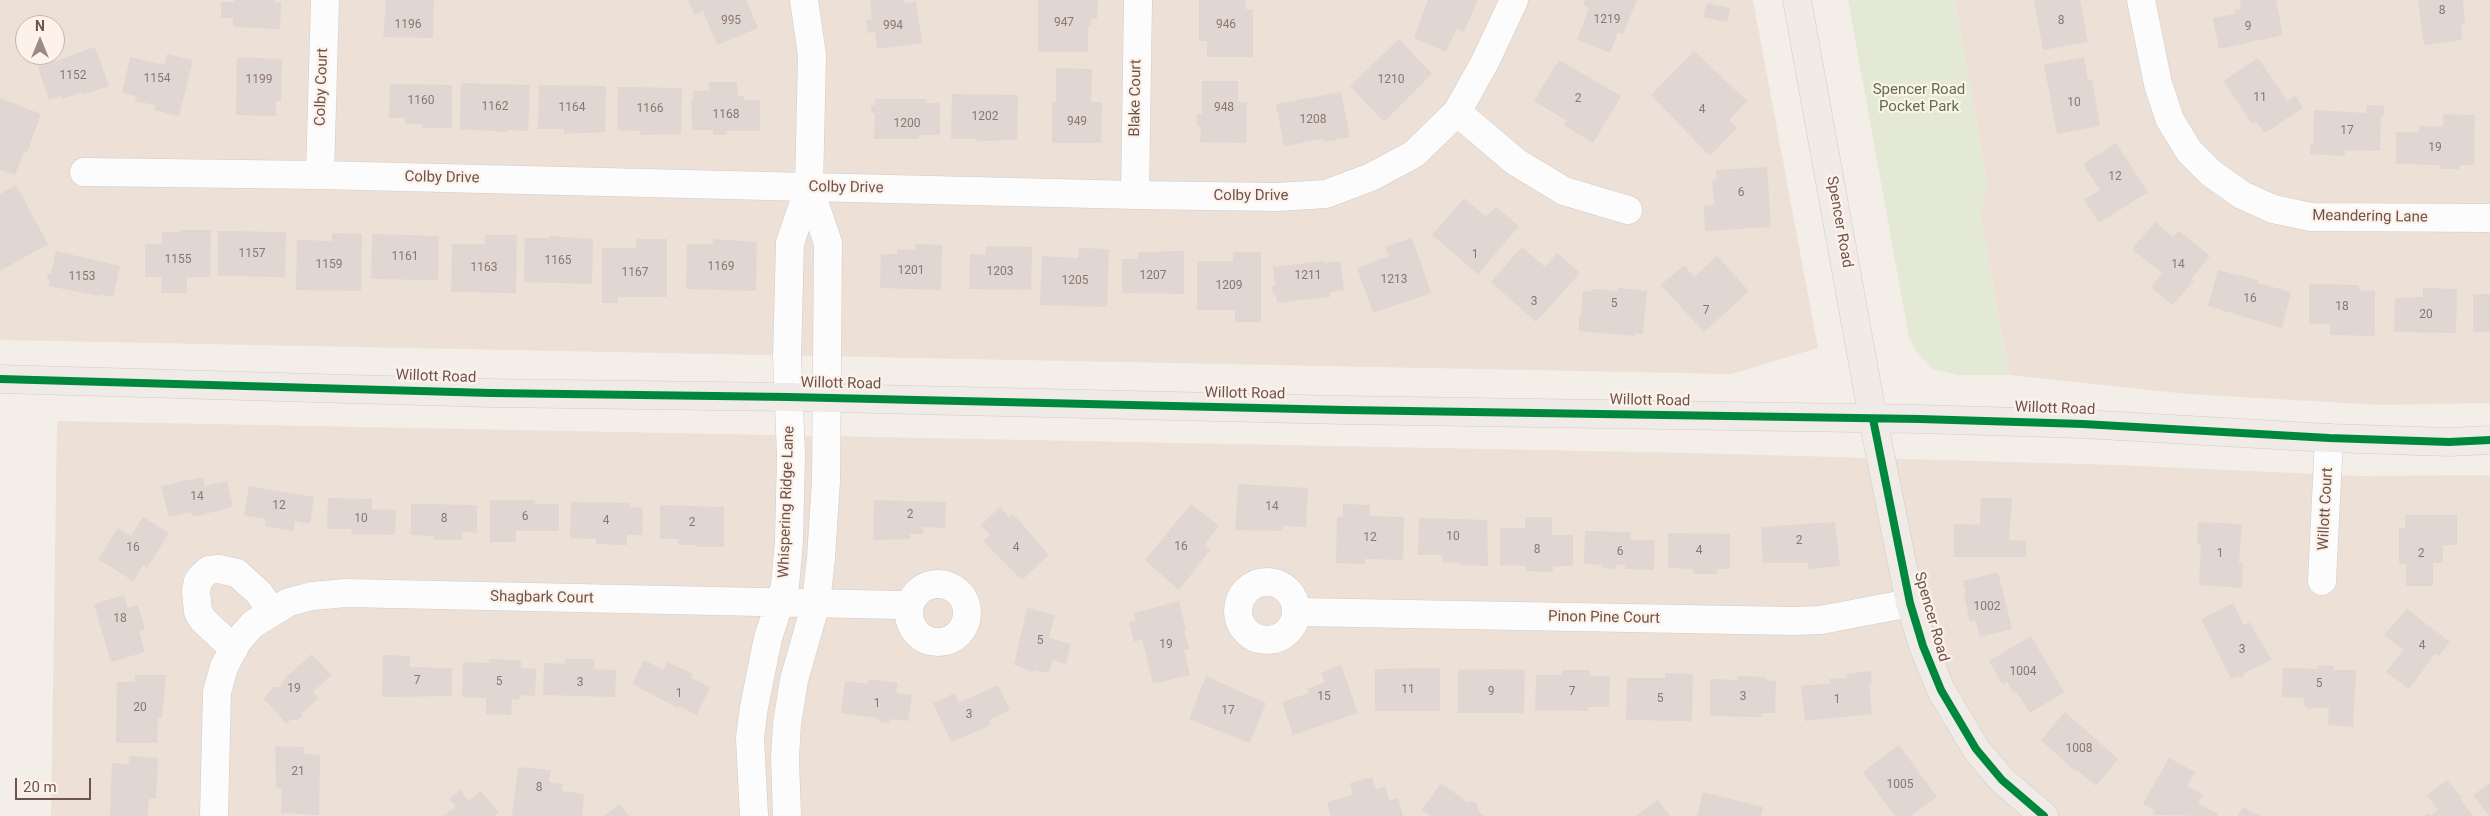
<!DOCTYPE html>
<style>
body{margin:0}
#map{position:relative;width:2490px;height:816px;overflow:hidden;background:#f4eee9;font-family:Roboto,sans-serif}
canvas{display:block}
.north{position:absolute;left:15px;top:15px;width:50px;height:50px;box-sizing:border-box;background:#fdf2ea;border:1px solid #c4b3ab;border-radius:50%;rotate:0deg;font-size:14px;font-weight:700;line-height:20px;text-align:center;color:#6e544d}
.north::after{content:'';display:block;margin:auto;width:18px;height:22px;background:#9d8a84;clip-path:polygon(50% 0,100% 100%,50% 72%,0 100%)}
.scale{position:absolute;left:15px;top:778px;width:76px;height:22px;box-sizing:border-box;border:2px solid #6e544d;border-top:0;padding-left:6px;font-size:15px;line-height:18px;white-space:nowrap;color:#6e544d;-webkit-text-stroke:4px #fdf2ea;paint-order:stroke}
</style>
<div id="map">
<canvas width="2490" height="816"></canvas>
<div class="north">N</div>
<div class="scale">20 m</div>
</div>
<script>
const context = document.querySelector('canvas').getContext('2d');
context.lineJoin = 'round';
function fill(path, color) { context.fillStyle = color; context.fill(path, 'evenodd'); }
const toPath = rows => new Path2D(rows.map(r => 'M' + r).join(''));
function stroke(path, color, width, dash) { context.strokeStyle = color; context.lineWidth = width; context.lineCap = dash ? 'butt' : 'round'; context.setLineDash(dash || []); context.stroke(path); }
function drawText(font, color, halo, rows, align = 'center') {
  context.font = font + ' Roboto,sans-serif'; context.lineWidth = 4.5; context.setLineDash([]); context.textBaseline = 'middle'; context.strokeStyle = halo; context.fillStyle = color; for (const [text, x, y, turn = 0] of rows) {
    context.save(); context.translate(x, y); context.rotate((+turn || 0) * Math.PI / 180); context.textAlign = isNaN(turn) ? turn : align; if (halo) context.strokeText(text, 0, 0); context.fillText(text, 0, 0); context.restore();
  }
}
const residential = toPath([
 [0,0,1753,0,1818,348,1731,374,0,340],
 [25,25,55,25,55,55,25,55],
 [1955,0,2490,0,2490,403,2381,405,2187,394,2009,375,1980,212,1987,183],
 [57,421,1693,453,2119,465,2360,476,2490,475,2490,816,51,816]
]);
const green = toPath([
 [1848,0,1955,0,1987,183,1980,212,2009,375,1958,375,1933,369,1917,353,1909,338]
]);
const building = toPath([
 [234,0,275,0,275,3,281,3,280,29,233,27,233,18,221,18,221,2,234,2],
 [386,0,434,0,433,38,383,37],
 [688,0,746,0,758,28,717,45,703,11,694,15],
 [870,0,904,0,904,3,916,1,922,43,877,49,875,32,868,33,866,20,872,19],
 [1038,0,1098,0,1097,19,1091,19,1091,27,1088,27,1088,52,1038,52],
 [1199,0,1246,0,1245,9,1253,9,1253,57,1207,57,1207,41,1199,41],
 [1428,0,1478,0,1464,32,1457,28,1446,52,1414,38],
 [1585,0,1637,0,1623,34,1618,32,1610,53,1577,39,1589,8,1583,5],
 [2034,0,2080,0,2088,42,2043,50],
 [2240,0,2276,0,2283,35,2219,49,2213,18,2235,14,2235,10,2241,9],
 [2418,0,2463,0,2465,23,2461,24,2462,40,2424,45],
 [1707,3,1730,8,1727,22,1703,17],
 [1399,39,1432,74,1384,122,1350,86],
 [95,47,109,86,83,95,82,92,62,99,61,96,49,100,38,67],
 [1694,51,1747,101,1729,120,1737,128,1710,156,1651,95],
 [167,54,193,60,179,116,154,110,155,105,135,101,136,96,122,93,130,57,164,65],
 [237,57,282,59,281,101,276,101,276,116,236,115],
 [2084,57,2088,80,2092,79,2100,126,2057,134,2044,65],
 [2258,58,2287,101,2295,95,2303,108,2265,133,2256,121,2252,124,2223,81],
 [1559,60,1621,96,1593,143,1564,125,1567,121,1534,101],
 [1056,68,1092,69,1091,102,1102,102,1101,143,1052,143,1052,102,1056,102],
 [1202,81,1238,81,1238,102,1247,102,1246,143,1200,142,1201,127,1197,127,1197,114,1202,114],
 [709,82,737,82,738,96,743,96,744,100,760,100,760,131,726,131,726,135,713,135,713,130,692,130,691,100,693,100,693,91,709,91],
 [461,83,530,85,528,131,508,130,508,132,460,129],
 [390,84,452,85,452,128,422,128,422,124,405,124,405,118,389,118],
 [539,85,606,86,605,132,564,134,564,129,538,129],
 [618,87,682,88,681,134,640,135,640,131,617,130],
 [1341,92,1350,137,1324,142,1323,139,1284,146,1276,104],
 [952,94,1018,95,1017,140,977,141,977,139,951,139],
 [0,98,41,114,27,153,24,151,15,175,0,170],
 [875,99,926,99,926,103,940,103,940,135,919,135,919,139,874,139,875,113,871,113,871,105,875,105],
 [2367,105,2384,106,2384,116,2381,116,2380,151,2345,150,2345,156,2310,154,2310,145,2313,145,2314,110,2366,113],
 [2443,114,2475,115,2474,165,2460,165,2460,169,2440,169,2440,165,2396,164,2396,132,2419,132,2419,126,2443,127],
 [2116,143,2148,192,2099,223,2084,200,2100,190,2083,164],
 [1767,167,1771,227,1705,231,1704,206,1714,205,1712,181,1717,180,1716,170],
 [16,185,48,244,0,271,0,194],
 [1464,198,1486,217,1496,207,1519,226,1478,274,1432,235],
 [2155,222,2173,237,2179,231,2210,256,2191,279,2194,281,2172,305,2151,287,2162,273,2132,249],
 [181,230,211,230,210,277,187,277,187,293,161,293,162,277,145,277,145,244,162,244,162,232,181,232],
 [218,231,286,232,285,277,218,276],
 [332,233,362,234,361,291,296,290,297,240,332,241],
 [372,234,439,236,438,280,371,279],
 [485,235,517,235,516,293,451,292,452,244,485,244],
 [550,236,593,239,592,284,524,282,525,238,550,238],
 [1412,238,1431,293,1373,313,1357,268,1389,256,1385,247],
 [636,239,667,239,667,297,618,297,618,303,602,303,602,248,636,248],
 [713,239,757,242,756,291,686,289,687,244,713,244],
 [915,244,942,245,941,290,880,288,881,254,897,254,897,249,915,250],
 [986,246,1032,247,1031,290,969,289,970,254,985,255],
 [1522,247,1545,267,1557,253,1580,273,1536,322,1491,282],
 [1079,248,1109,249,1107,307,1040,305,1042,256,1078,258],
 [56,251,120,266,113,297,99,294,99,296,48,286,50,280,47,279,48,274,51,274],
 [1184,251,1184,294,1122,293,1122,259,1138,259,1138,252],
 [1233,252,1261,252,1261,322,1235,322,1235,310,1197,310,1197,261,1233,261],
 [1717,256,1749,291,1704,332,1661,285,1684,265,1694,277],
 [1324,261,1324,263,1340,261,1344,290,1330,292,1330,297,1277,303,1276,294,1273,295,1272,286,1275,286,1273,267],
 [2218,270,2258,280,2258,283,2291,292,2282,328,2208,306],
 [2309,284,2359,285,2359,290,2375,291,2375,336,2330,335,2330,324,2309,324],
 [1618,288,1647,291,1643,334,1635,333,1635,336,1579,331,1579,316,1581,316,1583,291,1592,292,1592,289,1618,291],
 [2423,288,2457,289,2456,333,2394,332,2395,298,2423,297],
 [2473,294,2490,294,2490,332,2473,332],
 [203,477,205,486,227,481,233,507,193,517,191,512,169,517,161,486],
 [1238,484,1308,488,1306,527,1283,526,1283,531,1235,530],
 [249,486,314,497,310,524,295,521,294,531,265,526,266,519,244,515],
 [328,498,372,499,372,509,396,510,395,535,351,534,352,529,327,529],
 [1981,498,2012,498,2009,540,2026,541,2026,557,1954,557,1954,524,1980,525],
 [490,500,535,500,535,504,559,504,559,531,516,531,516,542,490,542],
 [874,500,946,502,945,528,923,527,923,534,910,534,910,539,873,540],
 [571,502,630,503,629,507,643,508,642,535,627,535,627,545,596,544,596,539,570,538],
 [411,504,477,505,477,533,462,532,462,540,434,540,434,536,411,535],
 [1191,504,1219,526,1204,545,1210,550,1179,590,1145,560],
 [1343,504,1370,505,1370,516,1404,517,1403,560,1365,559,1365,564,1336,563,1337,517,1343,517],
 [660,505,724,507,724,547,696,547,696,545,678,545,678,539,660,539],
 [1000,507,1009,517,1013,514,1049,555,1022,580,983,541,990,535,981,525],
 [2405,515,2457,515,2457,545,2443,545,2443,563,2433,563,2433,586,2406,586,2406,564,2399,564,2399,528,2405,528],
 [143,517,169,533,147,568,143,565,133,581,98,559,118,528,131,536],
 [1525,517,1552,517,1552,535,1573,535,1573,566,1553,566,1553,572,1526,571,1526,566,1500,565,1500,528,1525,528],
 [1419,518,1487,520,1488,566,1460,565,1460,563,1442,562,1442,555,1418,555],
 [1835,522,1840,566,1808,569,1808,563,1763,563,1761,527],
 [2198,522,2242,524,2239,563,2243,563,2242,588,2199,585,2201,545,2197,544],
 [1585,531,1631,532,1630,540,1655,540,1654,570,1625,569,1625,565,1616,564,1616,569,1603,568,1603,565,1584,564],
 [1668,533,1730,534,1730,569,1717,569,1717,574,1693,574,1693,569,1668,568],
 [1998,572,2012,629,1980,637,1975,620,1970,622,1964,594,1966,593,1963,581],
 [124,595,128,608,138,605,145,630,139,631,145,652,111,662,94,604],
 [1179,601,1186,630,1184,630,1189,649,1184,650,1190,675,1153,684,1142,639,1134,642,1129,623,1136,621,1134,613],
 [2233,603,2244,625,2249,622,2272,660,2244,673,2245,675,2240,678,2239,676,2231,679,2201,619],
 [1027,608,1055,615,1049,638,1071,644,1066,664,1053,660,1049,673,1035,670,1034,672,1014,665],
 [2407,609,2450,642,2439,656,2435,654,2409,689,2386,672,2403,650,2384,635],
 [2031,636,2064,692,2030,713,2016,691,2014,693,2007,682,2003,685,1989,661],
 [312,654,331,675,313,692,319,698,302,713,302,717,297,720,290,720,287,724,264,699,267,694,274,687,279,687,283,684,281,682],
 [383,655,410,656,410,667,452,668,452,696,382,697],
 [489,659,521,660,521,668,536,669,535,696,520,695,519,700,512,699,511,715,486,714,486,698,462,697,463,662,489,663],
 [565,659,594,659,594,669,616,670,615,697,543,695,544,663,565,664],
 [644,660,664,670,667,662,693,674,691,678,710,687,697,715,679,706,678,708,632,684],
 [1341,665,1358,713,1293,735,1282,702,1309,693,1307,689,1325,682,1321,673],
 [2318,665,2334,666,2334,670,2356,670,2353,727,2328,725,2329,707,2308,709,2304,706,2304,698,2282,697,2283,668,2318,669],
 [1440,668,1440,711,1375,711,1375,669],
 [1496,669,1525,670,1524,713,1458,713,1458,670],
 [1562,670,1590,670,1590,676,1610,676,1609,707,1588,707,1588,711,1535,710,1536,675,1562,675],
 [1871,671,1872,684,1869,684,1872,714,1805,721,1801,686,1830,683,1829,679,1847,678,1847,674],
 [1665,673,1693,674,1692,721,1626,720,1627,678,1665,678],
 [135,675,166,675,162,718,158,718,157,743,116,743,117,682,135,682],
 [1206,676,1266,703,1250,743,1189,719],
 [1737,676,1765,677,1765,680,1776,681,1775,713,1762,713,1762,717,1710,716,1710,679,1737,680],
 [869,679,898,683,896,693,912,695,908,721,891,719,888,723,881,722,878,718,841,713,845,681,868,684],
 [998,685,1010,710,989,720,991,724,987,727,951,742,933,703,955,693,959,703],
 [2065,712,2118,759,2096,786,2077,770,2076,772,2041,740],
 [1899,745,1937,797,1911,816,1895,816,1863,772],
 [275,746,304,747,304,754,320,755,319,815,281,813,282,789,276,788],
 [129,756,158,758,156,799,149,799,148,816,110,816,112,763,129,764],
 [2169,758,2195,772,2187,786,2203,794,2198,803,2218,814,2217,816,2152,815,2155,810,2143,804],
 [518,767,551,770,549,782,563,784,562,791,584,794,582,816,512,816],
 [1372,777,1376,789,1385,786,1389,800,1398,798,1403,816,1331,816,1327,802,1353,795,1350,783],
 [2447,780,2462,798,2460,799,2473,816,2424,816,2427,813,2431,815,2438,810,2427,795],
 [1441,783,1467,802,1472,801,1478,805,1478,811,1484,816,1430,816,1422,810],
 [2490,783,2490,816,2489,816,2473,795],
 [460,790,469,801,481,791,498,812,494,816,443,816,456,806,449,799],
 [1703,792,1763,807,1761,816,1697,816],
 [1658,800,1670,816,1636,816],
 [619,804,629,816,604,816],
 [2243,807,2260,816,2238,816]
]);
const minor = toPath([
 [2141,0,2158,84,2170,120,2189,151,2211,173,2242,195,2273,209,2311,217,2490,218],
 [1457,112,1516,162,1564,191,1628,210],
 [84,172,320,175,1135,195,1277,197,1326,194,1371,177,1414,154,1457,112,1485,62,1514,0],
 [320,175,325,0],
 [1135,195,1138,0],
 [2322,581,2329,438],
 '1238 611a29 29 0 1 1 58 0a29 29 0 1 1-58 0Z',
 '909 613a29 29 0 1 1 58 0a29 29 0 1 1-58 0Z',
 [1297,612,1793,621,1821,620,1910,603],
 [234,649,203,620,198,612,196,591,198,581,203,575,209,570,219,569,237,573,259,593,272,612],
 [214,816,217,692,224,667,237,642,253,624,289,602,312,596,346,593,899,605,909,607],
 [754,816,750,738,754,707,768,638,785,586,789,541,791,455,787,357,790,243,809,187,812,55,804,0],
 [787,816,785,758,787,724,794,680,816,603,821,558,826,481,828,243,809,187]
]);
const major = toPath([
 [1797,0,1873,419,1910,603,1923,646,1941,690,1976,749,2002,780,2044,816],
 [0,379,490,393,789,397,1344,410,1920,419,2083,424,2329,438,2449,442,2490,440]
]);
const cycleway = toPath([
 [0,379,490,393,789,397,1344,410,1920,419,2083,424,2329,438,2449,442,2490,440],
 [1873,419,1910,603,1923,646,1941,690,1976,749,2002,780,2044,816]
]);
const numberNames = [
 ["8",2442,11],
 ["1219",1607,20],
 ["995",731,21],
 ["8",2061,21],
 ["947",1064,23],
 ["1196",408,25],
 ["946",1226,25],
 ["994",893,26],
 ["9",2248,27],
 ["1152",73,76],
 ["1154",157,79],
 ["1199",259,80],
 ["1210",1391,80],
 ["11",2260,98],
 ["2",1578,99],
 ["1160",421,101],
 ["10",2074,103],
 ["1162",495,107],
 ["1164",572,108],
 ["948",1224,108],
 ["1166",650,109],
 ["4",1702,110],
 ["1168",726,115],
 ["1202",985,117],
 ["1208",1313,120],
 ["949",1077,122],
 ["1200",907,124],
 ["17",2347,131],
 ["19",2435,148],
 ["12",2115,177],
 ["6",1741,193],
 ["1157",252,254],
 ["1",1475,255],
 ["1161",405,257],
 ["1155",178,260],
 ["1165",558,261],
 ["1159",329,265],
 ["14",2178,265],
 ["1169",721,267],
 ["1163",484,268],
 ["1201",911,271],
 ["1203",1000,272],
 ["1167",635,273],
 ["1207",1153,276],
 ["1211",1308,276],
 ["1153",82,277],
 ["1213",1394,280],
 ["1205",1075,281],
 ["1209",1229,286],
 ["16",2250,299],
 ["3",1534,302],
 ["5",1614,304],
 ["18",2342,307],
 ["7",1706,311],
 ["20",2426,315],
 ["14",197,497],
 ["12",279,506],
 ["14",1272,507],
 ["2",910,515],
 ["6",525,517],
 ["10",361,519],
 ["8",444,519],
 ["4",606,521],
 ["2",692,523],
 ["10",1453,537],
 ["12",1370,538],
 ["2",1799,541],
 ["16",1181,547],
 ["16",133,548],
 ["4",1016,548],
 ["8",1537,550],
 ["4",1699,551],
 ["6",1620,552],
 ["1",2220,554],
 ["2",2421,554],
 ["1002",1987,607],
 ["18",120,619],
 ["5",1040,641],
 ["19",1166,645],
 ["4",2422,646],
 ["3",2242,650],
 ["1004",2023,672],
 ["7",417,681],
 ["5",499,682],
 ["3",580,683],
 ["5",2319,684],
 ["19",294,689],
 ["11",1408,690],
 ["9",1491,692],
 ["7",1572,692],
 ["1",679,694],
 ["15",1324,697],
 ["3",1743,697],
 ["5",1660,699],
 ["1",1837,700],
 ["1",877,704],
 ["20",140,708],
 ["17",1228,711],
 ["3",969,715],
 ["1008",2079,749],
 ["21",298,772],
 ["1005",1900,785],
 ["8",539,788]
];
const streetNames = [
 ["Colby Court",322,87,-88],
 ["Blake Court",1136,98,-89],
 ["Colby Drive",442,178,1],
 ["Colby Drive",846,188,1],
 ["Colby Drive",1251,196],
 ["Meandering Lane",2370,217,1],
 ["Spencer Road",1839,222,80],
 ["Willott Road",436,377,2],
 ["Willott Road",841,384,1],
 ["Willott Road",1245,394,1],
 ["Willott Road",1650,401,1],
 ["Willott Road",2055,409,2],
 ["Whispering Ridge Lane",787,502,-88],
 ["Willott Court",2326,509,-87],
 ["Shagbark Court",542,598,1],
 ["Spencer Road",1931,617,74],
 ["Pinon Pine Court",1604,618,1]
];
const parkNames = [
 ["Spencer Road",1919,90],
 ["Pocket Park",1919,107]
];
fill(residential, '#ede0d7');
fill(green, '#e4e9d5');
fill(building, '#e0d6d2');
stroke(minor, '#d3cbc7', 29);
stroke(major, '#d3c9c6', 29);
stroke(minor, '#fdfcfc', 28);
stroke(major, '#f0ebe6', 28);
stroke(cycleway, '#00873e', 8);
drawText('12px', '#8c7670', null, numberNames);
drawText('15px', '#6e544d', '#fdf2ea', streetNames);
drawText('15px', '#5a7346', '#fdf2ea', parkNames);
</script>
